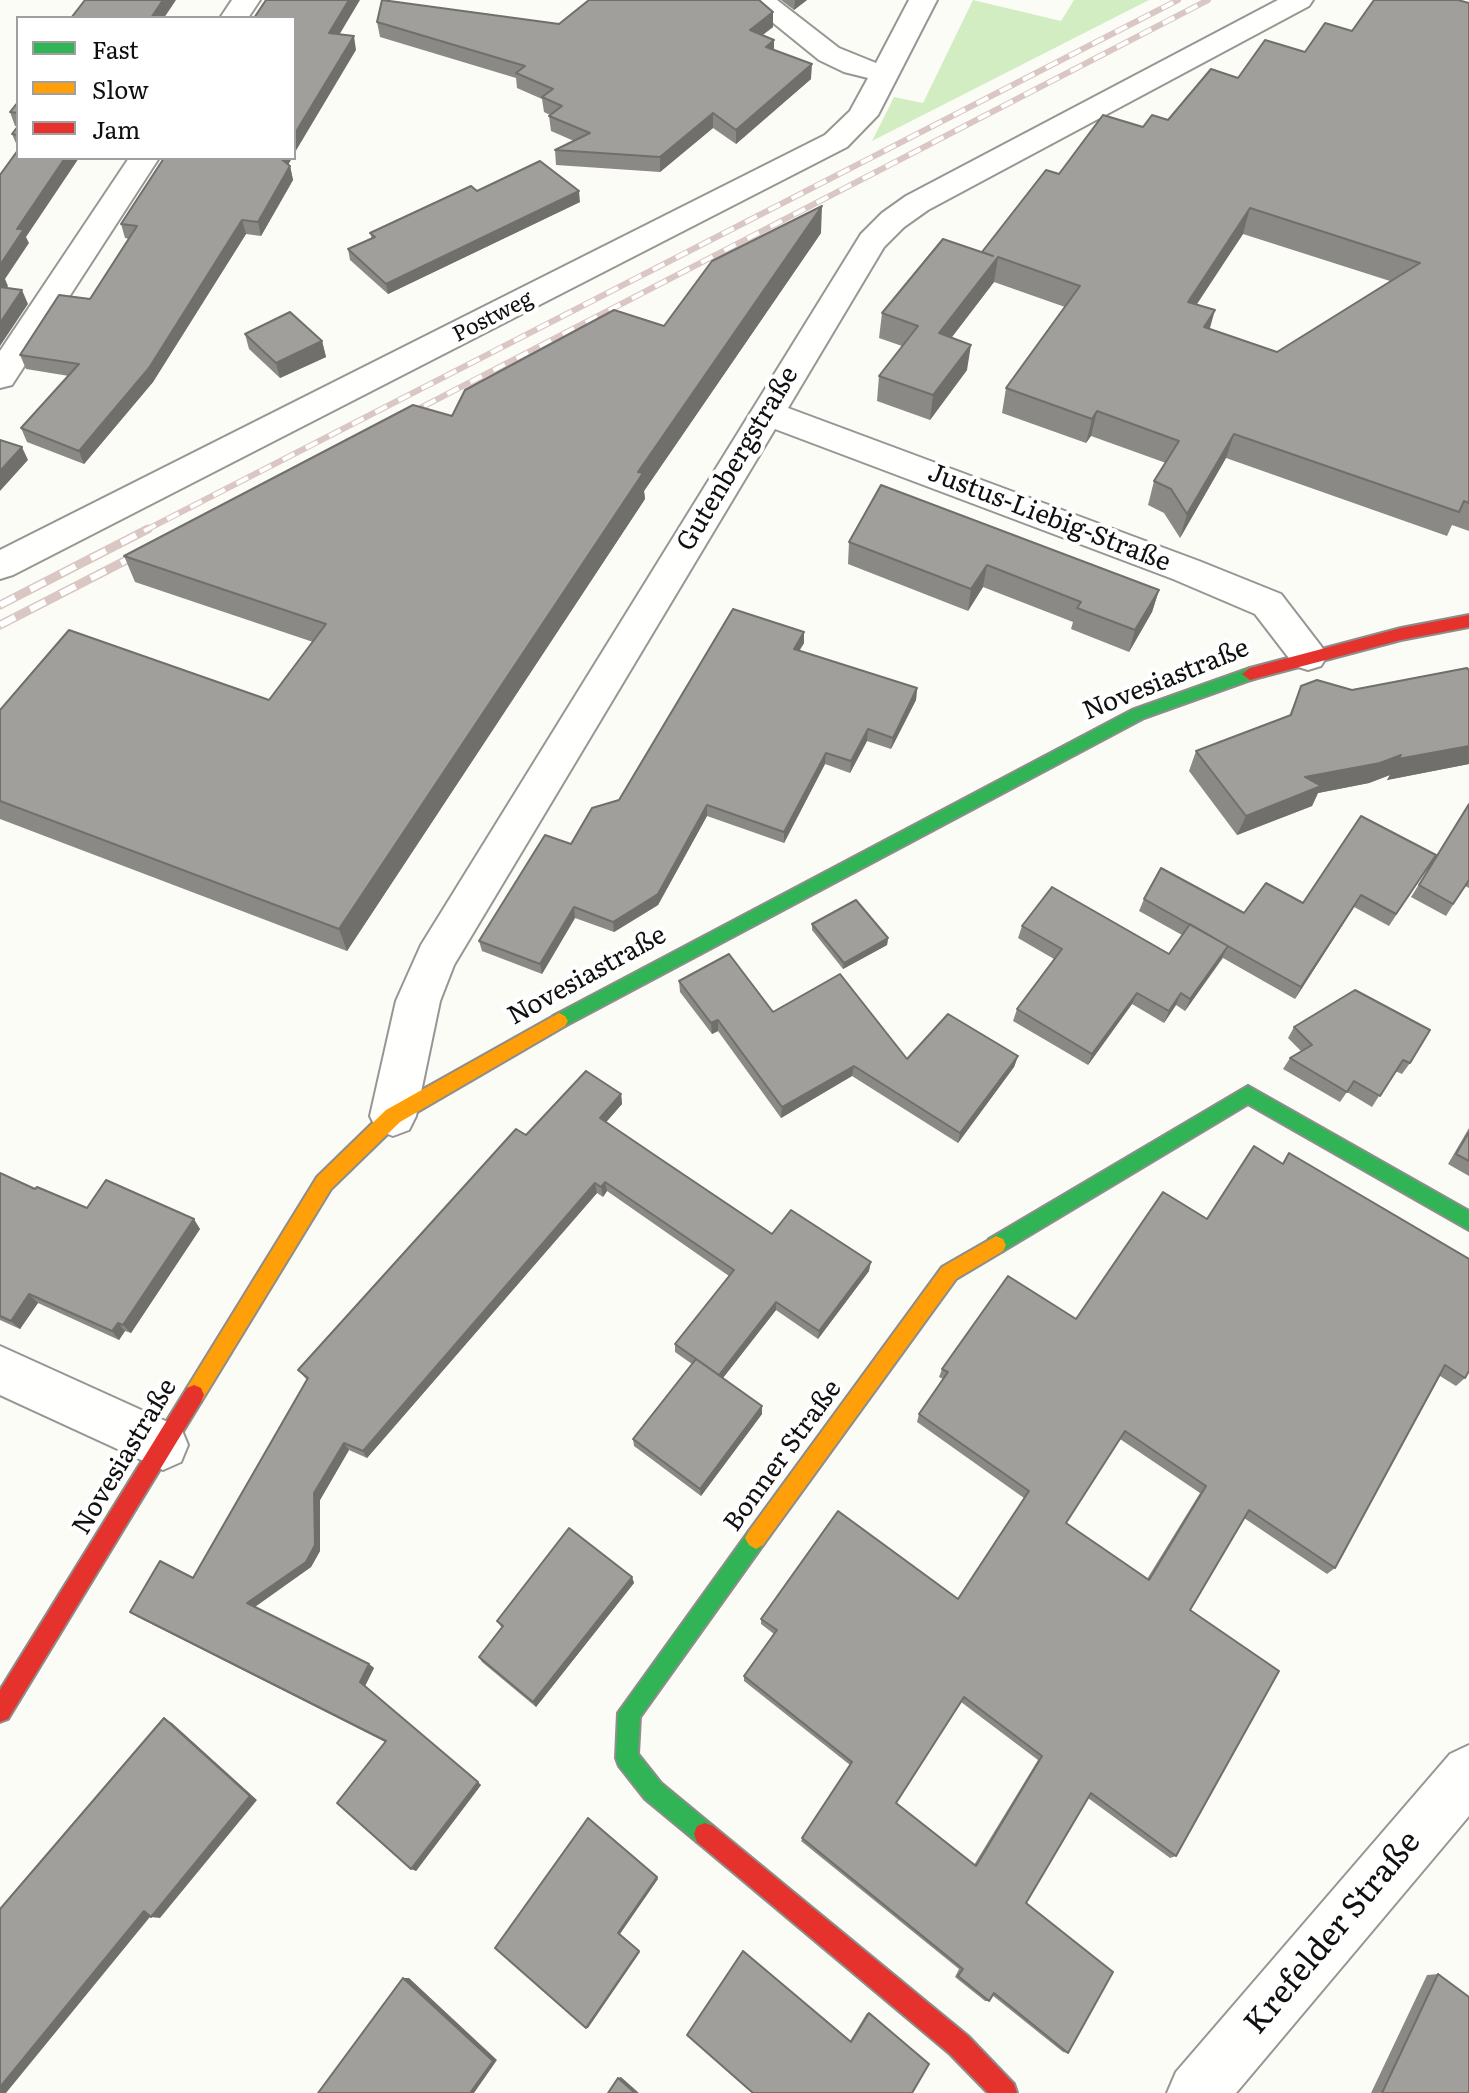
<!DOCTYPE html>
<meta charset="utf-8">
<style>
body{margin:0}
#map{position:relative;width:1469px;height:2093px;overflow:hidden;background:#fcfcf7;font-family:Literata,serif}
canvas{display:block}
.legend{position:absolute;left:16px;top:16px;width:280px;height:144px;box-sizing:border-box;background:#fff;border:2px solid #9f9f9f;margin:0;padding:10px 14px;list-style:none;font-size:24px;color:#101010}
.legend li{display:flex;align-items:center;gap:16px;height:40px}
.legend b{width:40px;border:2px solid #9f9f9f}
</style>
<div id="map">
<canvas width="1469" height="2093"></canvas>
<ul class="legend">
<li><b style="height:10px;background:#30b455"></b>Fast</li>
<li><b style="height:10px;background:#ff9f0a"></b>Slow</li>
<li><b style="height:10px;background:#e5322d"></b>Jam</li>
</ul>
</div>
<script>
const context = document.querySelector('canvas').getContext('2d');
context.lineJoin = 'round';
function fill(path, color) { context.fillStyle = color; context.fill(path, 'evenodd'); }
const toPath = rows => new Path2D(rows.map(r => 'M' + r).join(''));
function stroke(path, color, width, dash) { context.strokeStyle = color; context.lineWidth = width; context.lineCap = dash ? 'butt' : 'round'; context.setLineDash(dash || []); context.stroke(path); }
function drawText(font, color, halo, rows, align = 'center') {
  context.font = font + ' Literata,serif'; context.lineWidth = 8; context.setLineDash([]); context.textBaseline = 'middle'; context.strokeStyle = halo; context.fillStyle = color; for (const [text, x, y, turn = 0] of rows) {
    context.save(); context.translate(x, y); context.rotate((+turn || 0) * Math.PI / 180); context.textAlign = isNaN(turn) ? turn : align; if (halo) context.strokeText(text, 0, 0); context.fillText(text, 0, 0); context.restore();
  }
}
const forest = toPath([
 [973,0,1061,21,1074,0,1149,0,872,141,894,97,923,103]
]);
const street = toPath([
 [232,0,260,0,248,18,220,18,232,0],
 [745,0,777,0,839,48,876,63,909,0,937,0,878,115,847,147,13,575,0,579,0,550,825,135,850,111,868,78,844,72,819,60,745,0],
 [1278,0,1313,0,1309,6,928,210,904,227,884,247,788,408,1199,561,1281,594,1321,646,1327,656,1321,666,1308,670,1295,666,1255,614,1173,579,775,429,454,965,440,1001,416,1116,409,1130,393,1136,377,1130,370,1116,396,1001,421,945,861,234,882,213,906,196,1278,0],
 [129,158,159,158,12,385,0,388,0,351,129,158],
 [0,1346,181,1428,188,1445,181,1462,163,1470,0,1395,0,1346],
 [1469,1745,1469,1816,1236,2093,1167,2093,1176,2072,1450,1754,1469,1745]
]);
const fast = toPath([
 [1250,668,1258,674,1256,678,1144,718,565,1026,553,1026,550,1021,553,1016,1132,710,1250,668],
 [1248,1086,1469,1211,1469,1230,1248,1104,1003,1251,996,1254,989,1251,986,1245,989,1239,1248,1086],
 [756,1527,763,1531,767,1538,763,1545,640,1717,638,1754,661,1783,713,1826,716,1834,713,1842,705,1845,697,1842,645,1799,619,1766,616,1758,618,1713,749,1531,756,1527]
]);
const slow = toPath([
 [559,1013,565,1016,568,1021,565,1026,400,1122,331,1189,201,1402,194,1405,187,1402,184,1395,187,1388,317,1177,386,1110,559,1013],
 [996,1236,1003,1239,1006,1245,1003,1251,956,1279,763,1545,756,1549,749,1545,745,1538,749,1531,942,1267,996,1236]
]);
const jam = toPath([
 [1469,615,1469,627,1401,640,1250,680,1242,674,1250,668,1401,628,1469,615],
 [194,1385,201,1388,204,1395,201,1402,8,1719,0,1722,0,1690,187,1388,194,1385],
 [705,1823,713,1826,968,2036,1014,2084,1017,2093,988,2093,950,2054,697,1842,694,1834,697,1826,705,1823]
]);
const railFar1 = toPath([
 [401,418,1208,0],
 [144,531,1178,0]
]);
const rail = toPath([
 [0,605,148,529],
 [0,625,146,550]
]);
const wall = toPath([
 [781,0,807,0,794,10],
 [1469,3,1469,531,1452,525,1447,536,1226,458,1180,538,1164,513,1148,505,1154,481,1166,463,1091,436,1086,443,1002,413,1006,388,1065,307,994,282,951,338,967,370,930,420,877,401,879,376,902,346,879,338,882,313,982,252,1059,174,1143,127,1168,120,1238,78,1305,52,1352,31],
 [1243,234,1390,281,1277,352,1209,329,1196,304],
 [377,22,773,27,762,35,774,40,774,50,811,79,736,144,713,128,660,172,556,165,555,150,574,141,551,131,549,116,550,115,544,112,542,99,517,88,516,78,380,37],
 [10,112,18,113,18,148,12,134,18,126,15,126],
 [164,158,292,158,288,165,290,166,293,180,261,236,246,234,153,382,84,464,27,442,21,428,69,376,26,369,20,355,90,299,129,239,125,238,121,224],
 [477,191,580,202,388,294,350,260,348,249,372,239,370,233],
 [821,233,644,491,645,499,347,951,0,819,0,710,269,700,313,642,135,582,124,556,664,326],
 [245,334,322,341,326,357,280,378,249,349],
 [849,542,1159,590,1152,612,1129,652,1071,629,1073,622,983,587,968,611,848,564],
 [804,632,804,643,799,651,917,688,916,700,891,749,867,741,850,773,825,764,784,843,707,816,658,905,614,932,575,918,542,974,482,951,479,941,571,844],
 [1469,670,1469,764,1387,780,1390,775,1369,783,1318,793,1312,806,1237,835,1189,771,1196,751,1289,716,1301,686,1352,690],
 [1469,804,1469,888,1465,886,1446,916,1411,897],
 [1436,855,1389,926,1354,907,1295,999,1223,958,1185,1011,1176,1005,1164,1023,1132,1004,1088,1065,1013,1021,1017,1009,1054,959,1018,938,1022,926,1169,954,1182,935,1139,911,1144,899,1244,913,1303,903],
 [812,924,888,938,887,945,843,969,812,930],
 [679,981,907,1059,1018,1056,1014,1067,958,1143,852,1076,781,1118,718,1031,712,1034,680,992],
 [1355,990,1410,1063,1402,1074,1395,1071,1372,1107,1347,1092,1340,1102,1283,1069,1290,1058,1301,1051,1288,1038,1294,1027],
 [621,1094,622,1104,606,1122,772,1234,869,1271,818,1339,776,1310,723,1378,762,1414,701,1496,634,1446,633,1439,692,1364,675,1352,675,1344,729,1276,607,1191,603,1197,597,1193,367,1458,349,1450,320,1500,320,1551,311,1567,255,1607,369,1664,374,1668,365,1686,481,1785,416,1871,385,1742,138,1617,130,1612,193,1578,307,1380,298,1370,526,1135],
 [1469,1128,1469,1176,1448,1164],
 [0,1173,35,1189,87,1208,200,1229,131,1333,125,1331,119,1340,38,1303,20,1329,0,1320],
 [1163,1192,1465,1378,1456,1386,1440,1376,1335,1568,1327,1574,1244,1518,1190,1610,1176,1856,1170,1858,1088,1798,1026,1903,1068,2053,1063,2052,992,1995,989,2001,985,2001,955,1977,959,1969,801,1841,850,1765,744,1681,744,1676,774,1634,761,1624,761,1619,958,1599,1024,1498,917,1422,919,1414,943,1379,939,1377,942,1369,1076,1319],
 [1120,1439,1200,1493,1147,1579,1066,1523],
 [961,1702,1038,1760,974,1865,896,1803],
 [632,1577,634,1583,536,1707,482,1662,479,1657,502,1628,497,1621],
 [1438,1974,1469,2093,1371,2093,1427,1975],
 [867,2013,869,2013,912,2093,850,2041]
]);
const shadedWall = toPath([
 [163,0,176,0,164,18,151,18],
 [349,0,360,0,332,47,329,33],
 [795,0,807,0,794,10],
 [773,12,773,27,750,45,750,30],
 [354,36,356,50,294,154,294,135],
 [774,40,774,54,766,47],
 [812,64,811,79,736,144,736,130],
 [713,113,713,128,660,172,660,157],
 [65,158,79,158,26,237,29,243,5,279,8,286,0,298,0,265,17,229],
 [280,158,292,158,283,173],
 [290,166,293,180,261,236,258,222],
 [579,191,580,202,388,294,386,284],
 [822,206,821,233,644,491,645,499,347,951,339,929,638,472],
 [1250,208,1243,234,1182,327,1188,302],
 [242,220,246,234,153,382,84,464,79,451],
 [998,257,994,282,936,358,939,333],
 [22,290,28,304,0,346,0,323],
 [1215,310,1208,335,1204,327],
 [322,341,326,357,280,378,276,363],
 [971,345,967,370,930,420,933,395],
 [1097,411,1091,436,1086,443,1092,419],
 [1234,434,1226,458,1180,538,1187,514],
 [22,447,28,460,0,491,0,471],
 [987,565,983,587,968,611,971,589],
 [1159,590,1152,612,1129,652,1135,630],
 [804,632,804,643,793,661,794,649],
 [917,688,916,700,891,749,893,738],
 [868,729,867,741,850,773,851,761],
 [1469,746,1469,764,1387,780,1390,775,1369,783,1318,793,1312,806,1237,835,1246,816,1305,777,1401,755],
 [826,753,825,764,784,843,784,832],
 [707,805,707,816,658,905,614,932,613,922],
 [1361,895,1354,907,1295,999,1301,987],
 [574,907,575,918,542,974,540,964],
 [888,938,887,945,843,969,844,963],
 [1228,946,1222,958,1185,1011,1190,999],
 [1137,993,1132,1004,1088,1065,1092,1054],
 [1181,993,1176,1005,1164,1023,1169,1011],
 [718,1020,718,1031,712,1034,711,1023],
 [1018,1056,1014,1067,958,1143,960,1133],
 [854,1066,852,1076,781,1118,782,1107],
 [621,1094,622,1104,601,1128,600,1118],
 [605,1182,607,1191,603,1197,601,1187],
 [595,1183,597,1193,367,1458,363,1451],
 [194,1219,200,1229,131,1333,123,1325],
 [871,1262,869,1271,818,1339,819,1331],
 [29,1294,38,1303,20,1329,11,1321],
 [776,1302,776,1310,719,1383,719,1375],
 [118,1323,125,1331,119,1340,112,1331],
 [762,1406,762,1414,701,1496,700,1489],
 [344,1443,349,1450,320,1500,320,1551,311,1567,253,1608,247,1603,314,1493],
 [632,1577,634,1583,536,1707,533,1702],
 [369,1664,374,1668,365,1686,360,1682],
 [164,1718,172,1723,257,1800,160,1918,151,1917],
 [478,1782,481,1785,416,1871,411,1869],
 [657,1877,658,1879,620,1934,640,1952,588,2028,586,2028,618,1933],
 [144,1911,154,1912,6,2093,0,2093,0,2087],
 [403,1978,409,1978,497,2060,474,2093,470,2093],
 [621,2077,639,2093,635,2093,618,2078]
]);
const building = toPath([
 [85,0,163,0,151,18,71,18,85,0],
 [266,0,349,0,329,33,354,36,294,135,294,18,254,18,266,0],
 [382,0,559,24,589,0,759,0,773,12,750,30,774,40,766,47,812,64,736,130,713,113,660,157,555,150,590,133,549,116,562,106,542,97,553,89,516,73,525,66,377,22,382,0],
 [1374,0,1458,0,1469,3,1469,503,1464,501,1459,512,1234,434,1187,514,1171,489,1154,481,1179,441,1097,411,1092,419,1006,388,1080,286,998,257,939,333,971,345,933,395,879,376,918,326,882,313,943,239,993,256,982,252,1046,170,1059,174,1103,115,1143,127,1152,115,1168,120,1211,69,1238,78,1265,40,1305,52,1325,23,1352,31,1374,0],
 [1250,208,1420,263,1277,352,1204,327,1215,310,1188,302,1250,208],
 [18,102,18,113,10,112,18,102],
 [18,126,18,135,12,134,18,126],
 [18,150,18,158,65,158,17,229,24,229,0,265,0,175,18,150],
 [164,158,280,158,290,166,258,222,242,220,149,368,79,451,21,428,79,364,20,355,59,295,90,299,137,226,121,224,164,158],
 [540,161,579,191,386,284,348,249,375,237,370,233,471,186,477,191,540,161],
 [822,206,638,472,643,473,339,929,0,801,0,710,69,630,269,700,326,624,124,556,413,405,452,416,465,390,614,310,664,326,712,261,822,206],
 [0,287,22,290,0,323,0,287],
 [290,312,322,341,276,363,245,334,290,312],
 [0,440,22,447,0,471,0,440],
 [881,485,1159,590,1135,630,1077,608,1081,602,987,565,971,589,849,542,881,485],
 [733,609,804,632,794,649,917,688,893,738,868,729,851,761,826,753,784,832,707,805,658,894,613,922,574,907,540,964,479,941,545,835,571,844,592,808,619,800,733,609],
 [1467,668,1469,670,1469,746,1398,759,1401,755,1380,763,1305,777,1321,786,1246,816,1196,751,1291,715,1301,686,1317,680,1352,690,1467,668],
 [1469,804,1469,880,1453,904,1419,885,1469,804],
 [1361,816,1436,855,1396,914,1361,895,1301,987,1144,899,1161,868,1244,913,1266,883,1303,903,1361,816],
 [1052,887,1169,954,1190,924,1228,946,1190,999,1181,993,1169,1011,1137,993,1092,1054,1017,1009,1062,949,1022,926,1052,887],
 [856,900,888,938,844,963,812,924,856,900],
 [729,954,773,1012,840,974,907,1059,948,1014,1018,1056,960,1133,854,1066,782,1107,718,1020,711,1023,679,981,729,954],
 [1355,990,1430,1030,1410,1063,1403,1060,1380,1096,1354,1081,1347,1092,1290,1058,1312,1045,1294,1027,1355,990],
 [586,1071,621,1094,600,1118,656,1156,772,1234,791,1210,871,1262,819,1331,776,1302,719,1375,675,1344,734,1270,605,1182,601,1187,595,1183,363,1451,344,1443,314,1493,315,1545,306,1562,247,1603,369,1664,360,1682,478,1782,411,1869,337,1803,386,1741,130,1612,160,1561,193,1578,308,1378,298,1370,516,1129,526,1135,586,1071],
 [1469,1132,1469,1161,1456,1154,1469,1132],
 [1254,1146,1283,1164,1289,1153,1469,1259,1469,1371,1465,1378,1445,1365,1335,1568,1249,1510,1190,1610,1279,1671,1176,1856,1091,1793,1026,1903,1113,1972,1068,2053,994,1993,989,2001,958,1976,963,1969,802,1838,852,1762,744,1676,777,1630,761,1619,838,1511,958,1599,1029,1491,919,1414,948,1372,942,1369,1008,1276,1076,1319,1163,1192,1207,1219,1254,1146],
 [1125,1431,1206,1486,1149,1580,1066,1523,1125,1431],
 [964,1697,1042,1756,976,1866,896,1803,964,1697],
 [0,1173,35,1189,37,1187,87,1208,106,1180,194,1219,123,1325,118,1323,112,1331,29,1294,11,1321,0,1316,0,1173],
 [696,1359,762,1406,700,1489,633,1439,696,1359],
 [569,1528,632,1577,533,1702,479,1657,503,1626,497,1621,569,1528],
 [164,1718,250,1796,151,1917,144,1911,0,2087,0,1909,164,1718],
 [588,1818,657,1877,618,1933,639,1951,586,2028,495,1948,588,1818],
 [743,1951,851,2042,869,2013,929,2064,912,2093,753,2093,687,2035,743,1951],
 [1438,1974,1469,1997,1469,2093,1382,2093,1438,1974],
 [403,1978,493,2061,470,2093,318,2093,403,1978],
 [618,2078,635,2093,608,2093,618,2078]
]);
const farStreetnames = [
 ["Postweg",493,317,-27]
];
const streetNames = [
 ["Gutenbergstraße",738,459,-59],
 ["Justus-Liebig-Straße",1049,518,21],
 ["Novesiastraße",1166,680,-22],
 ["Novesiastraße",587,976,-29],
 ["Bonner Straße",783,1456,-54],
 ["Novesiastraße",125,1457,-59]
];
const nearStreetnames = [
 ["Krefelder Straße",1333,1933,-50]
];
fill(forest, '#d2edc2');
stroke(street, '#969694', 4);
stroke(fast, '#8d8d8b', 4);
stroke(slow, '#8d8d8b', 4);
stroke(jam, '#8d8d8b', 4);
fill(street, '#fffffe');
fill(fast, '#30b455');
fill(slow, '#ff9f0a');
fill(jam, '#e5322d');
stroke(railFar1, '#dac6c3', 6);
stroke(rail, '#dac6c3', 9);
stroke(railFar1, '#fff', 4, [13]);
stroke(rail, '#fff', 6, [17]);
fill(wall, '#8a8985');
fill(shadedWall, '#706f6c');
fill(building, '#a09f9b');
stroke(building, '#706f6c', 2);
drawText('22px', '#101010', '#fff', farStreetnames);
drawText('26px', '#101010', '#fff', streetNames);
drawText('32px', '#101010', '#fff', nearStreetnames);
</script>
